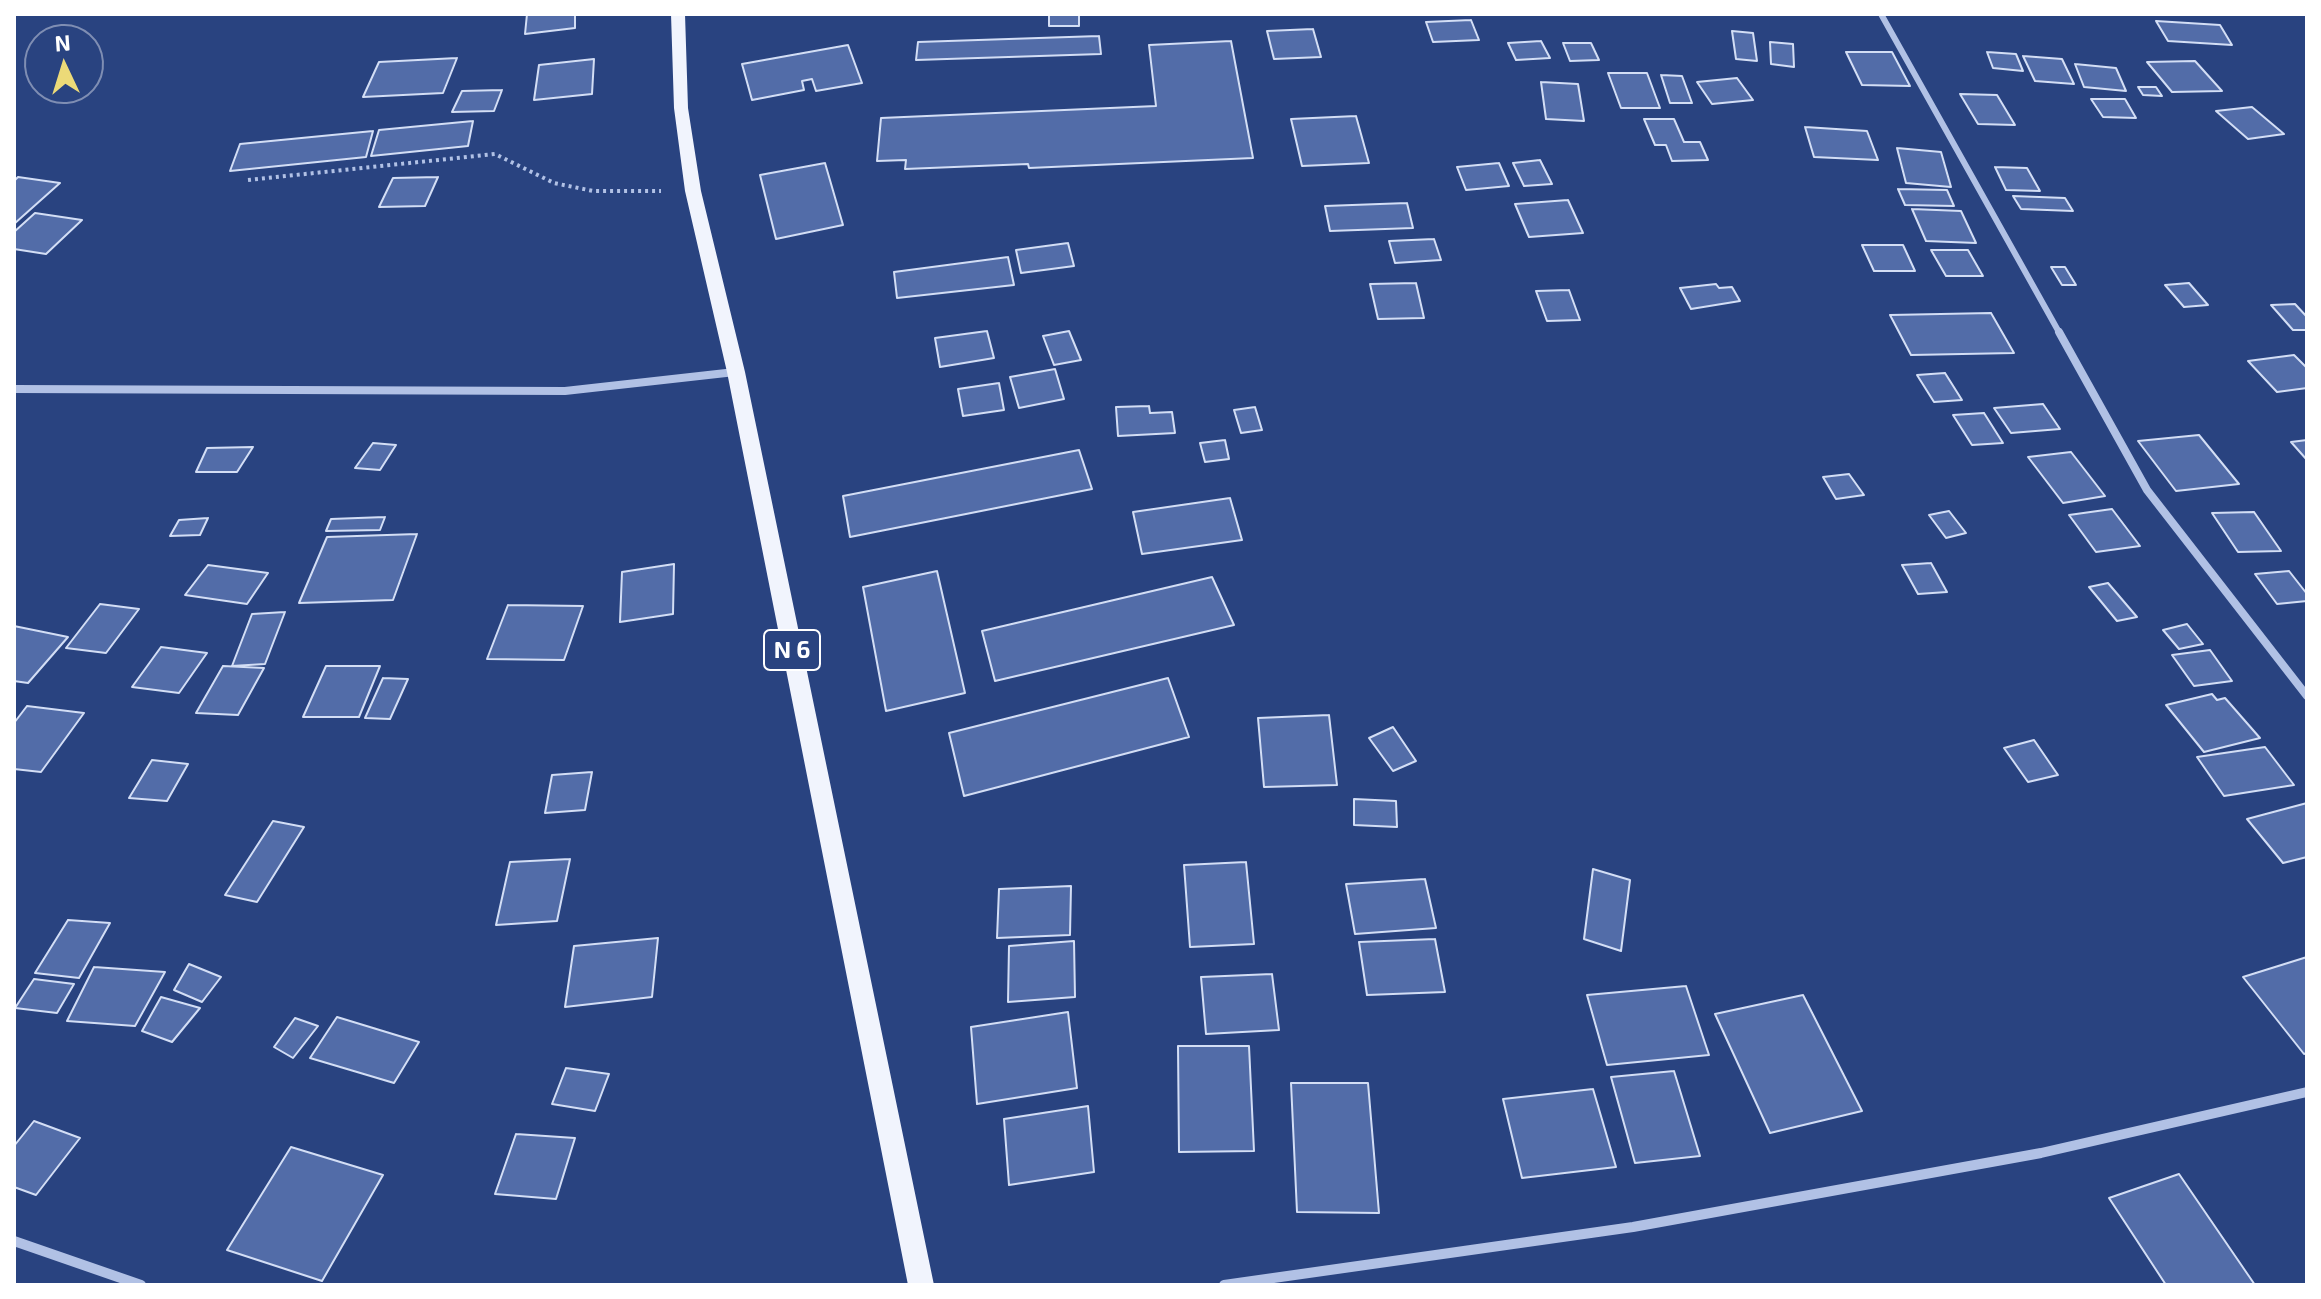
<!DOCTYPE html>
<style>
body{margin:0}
#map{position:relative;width:2321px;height:1299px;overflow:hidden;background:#294380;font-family:"Exo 2",sans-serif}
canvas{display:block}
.frame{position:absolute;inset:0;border:16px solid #fff;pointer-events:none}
.north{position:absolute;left:24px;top:24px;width:80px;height:80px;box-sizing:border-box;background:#294380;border:2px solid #7f8eb3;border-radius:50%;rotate:356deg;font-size:22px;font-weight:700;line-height:32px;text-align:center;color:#fff}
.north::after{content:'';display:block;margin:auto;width:28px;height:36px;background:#ecda78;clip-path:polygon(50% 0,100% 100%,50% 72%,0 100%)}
</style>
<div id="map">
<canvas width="2321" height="1299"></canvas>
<div class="frame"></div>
<div class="north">N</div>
</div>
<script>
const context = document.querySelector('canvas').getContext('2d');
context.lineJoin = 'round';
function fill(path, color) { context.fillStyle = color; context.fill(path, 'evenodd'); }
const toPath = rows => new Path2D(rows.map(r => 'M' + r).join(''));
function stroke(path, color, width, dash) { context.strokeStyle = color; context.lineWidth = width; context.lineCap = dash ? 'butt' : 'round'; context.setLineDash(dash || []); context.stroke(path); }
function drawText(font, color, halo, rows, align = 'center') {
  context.font = font + ' "Exo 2",sans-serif'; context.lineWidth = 8; context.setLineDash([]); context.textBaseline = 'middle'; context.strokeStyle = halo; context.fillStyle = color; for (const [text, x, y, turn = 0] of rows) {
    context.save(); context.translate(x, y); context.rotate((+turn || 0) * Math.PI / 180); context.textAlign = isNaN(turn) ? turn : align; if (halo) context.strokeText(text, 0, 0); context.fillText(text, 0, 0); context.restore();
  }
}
const building = toPath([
 [527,14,575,14,575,28,525,34,527,14],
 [1049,14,1079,14,1079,26,1049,26,1049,14],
 [1471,20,1479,40,1433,42,1426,22,1471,20],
 [2156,21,2220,25,2232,45,2168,41,2156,21],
 [1313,29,1321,57,1274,59,1267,31,1313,29],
 [1732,31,1753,33,1757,61,1736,59,1732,31],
 [1099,36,1101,54,916,60,918,42,1099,36],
 [1231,41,1253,158,1029,168,1028,164,905,169,906,160,877,161,881,118,1156,106,1149,45,1231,41],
 [1541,41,1550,58,1516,60,1508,43,1541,41],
 [1770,42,1793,44,1794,67,1771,64,1770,42],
 [1563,43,1591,43,1599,60,1570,61,1563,43],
 [848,45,862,83,816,91,812,79,802,81,804,90,752,100,742,64,848,45],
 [1846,52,1892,52,1910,86,1862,85,1846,52],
 [1987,52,2016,54,2023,71,1993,68,1987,52],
 [2023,56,2062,59,2074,84,2035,81,2023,56],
 [457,58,443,93,363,97,379,62,457,58],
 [594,59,592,94,534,100,539,65,594,59],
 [2195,61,2222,91,2172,92,2147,62,2195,61],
 [2075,64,2116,68,2126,91,2084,87,2075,64],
 [1608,73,1647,73,1660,108,1621,108,1608,73],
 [1661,75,1682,76,1692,103,1670,103,1661,75],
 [1737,78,1753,100,1712,104,1697,82,1737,78],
 [1541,82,1578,84,1584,121,1546,119,1541,82],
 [2138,87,2156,87,2162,96,2143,95,2138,87],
 [502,90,494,111,452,112,462,91,502,90],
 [1960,94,1997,95,2015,125,1978,124,1960,94],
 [2091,99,2125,99,2136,118,2103,117,2091,99],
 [2252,107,2284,134,2248,139,2216,111,2252,107],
 [1356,116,1369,163,1302,166,1291,119,1356,116],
 [1644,119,1674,119,1684,142,1700,142,1708,160,1672,161,1666,145,1655,145,1644,119],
 [473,121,468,146,371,156,379,130,473,121],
 [1805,127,1867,131,1878,160,1814,157,1805,127],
 [373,131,366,157,230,171,240,144,373,131],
 [1897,148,1941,152,1951,187,1906,183,1897,148],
 [1540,160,1552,184,1524,186,1513,163,1540,160],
 [825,163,843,225,776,239,760,175,825,163],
 [1499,163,1509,186,1466,190,1457,167,1499,163],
 [1995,167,2027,168,2040,191,2006,190,1995,167],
 [18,177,60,183,14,224,14,181,18,177],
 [438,177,425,206,379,207,393,178,438,177],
 [1898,189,1947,190,1954,206,1905,205,1898,189],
 [2013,196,2065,198,2073,211,2021,209,2013,196],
 [1568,200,1583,233,1529,237,1515,204,1568,200],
 [1407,203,1413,228,1330,231,1325,206,1407,203],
 [1912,209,1961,211,1976,243,1926,241,1912,209],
 [35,213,82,220,46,254,14,249,14,232,35,213],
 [1434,239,1441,260,1395,263,1389,241,1434,239],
 [1068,243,1074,266,1021,273,1016,250,1068,243],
 [1862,245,1903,245,1915,271,1874,271,1862,245],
 [1931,250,1968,250,1983,276,1946,276,1931,250],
 [1008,257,1014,285,897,298,894,272,1008,257],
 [2051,267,2065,267,2076,285,2062,285,2051,267],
 [1416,283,1424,318,1378,319,1370,284,1416,283],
 [2189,283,2208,305,2184,307,2165,285,2189,283],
 [1716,284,1719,288,1732,287,1740,301,1691,309,1680,288,1716,284],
 [1569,290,1580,320,1547,321,1536,291,1569,290],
 [2295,304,2307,317,2307,330,2293,330,2271,305,2295,304],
 [1991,313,2014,353,1911,355,1890,315,1991,313],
 [987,331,994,358,940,367,935,338,987,331],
 [1069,331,1081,360,1054,365,1043,336,1069,331],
 [2294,355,2307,368,2307,388,2277,392,2248,361,2294,355],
 [1055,369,1064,399,1019,408,1010,377,1055,369],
 [1945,373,1962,400,1934,402,1917,375,1945,373],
 [999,383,1004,410,963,416,958,389,999,383],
 [2043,404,2060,429,2011,433,1994,408,2043,404],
 [1149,406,1150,413,1172,412,1175,433,1118,436,1116,407,1149,406],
 [1255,407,1262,430,1241,433,1234,410,1255,407],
 [1984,413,2003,443,1972,445,1953,415,1984,413],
 [2199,435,2239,484,2176,491,2138,441,2199,435],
 [1225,440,1229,459,1205,462,1200,443,1225,440],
 [2307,440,2307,460,2291,442,2307,440],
 [373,443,396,445,380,470,355,468,373,443],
 [253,447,237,472,196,472,207,448,253,447],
 [1079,450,1092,489,850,537,843,496,1079,450],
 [2071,452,2105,496,2063,503,2028,457,2071,452],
 [1849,474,1864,495,1836,499,1823,477,1849,474],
 [1230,498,1242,540,1142,554,1133,512,1230,498],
 [2112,509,2140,546,2096,552,2069,515,2112,509],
 [1949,511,1966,533,1946,538,1929,515,1949,511],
 [2254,512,2281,551,2238,552,2212,513,2254,512],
 [385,517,380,530,326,531,331,519,385,517],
 [208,518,200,535,170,536,179,520,208,518],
 [417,534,393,600,299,603,327,537,417,534],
 [1931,563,1947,592,1918,594,1902,565,1931,563],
 [674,564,673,614,620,622,622,572,674,564],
 [208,565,268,573,247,604,185,595,208,565],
 [937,571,965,693,886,711,863,587,937,571],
 [2289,571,2307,594,2307,601,2277,604,2255,574,2289,571],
 [1212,577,1234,625,995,681,982,631,1212,577],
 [2108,583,2137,617,2117,621,2089,587,2108,583],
 [100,604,139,609,106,653,66,648,100,604],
 [508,605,583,606,564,660,487,659,508,605],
 [285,612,265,664,232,666,252,614,285,612],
 [2187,624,2203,644,2179,649,2163,630,2187,624],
 [14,626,68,637,28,683,14,681,14,626],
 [161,647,207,653,179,693,132,687,161,647],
 [2210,650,2232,681,2194,686,2172,655,2210,650],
 [223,666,264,668,238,715,196,713,223,666],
 [326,666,380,666,359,717,303,717,326,666],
 [383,678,408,679,390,719,365,718,383,678],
 [1168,678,1189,737,964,796,949,733,1168,678],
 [2212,694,2217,700,2225,698,2260,738,2204,752,2166,705,2212,694],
 [27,706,84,713,41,772,14,769,14,723,27,706],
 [1329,715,1337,785,1264,787,1258,718,1329,715],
 [1393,727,1416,761,1393,771,1369,738,1393,727],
 [2034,740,2058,775,2028,782,2004,748,2034,740],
 [2265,747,2294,785,2224,796,2197,757,2265,747],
 [152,760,188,764,167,801,129,798,152,760],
 [592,772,585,810,545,813,552,775,592,772],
 [1354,799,1396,801,1397,827,1354,825,1354,799],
 [2307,803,2307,857,2283,863,2247,819,2307,803],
 [273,821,304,827,257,902,225,895,273,821],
 [570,859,557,921,496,925,510,862,570,859],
 [1246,862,1254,944,1190,947,1184,865,1246,862],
 [1593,869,1630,880,1621,951,1584,939,1593,869],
 [1425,879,1436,928,1355,934,1346,884,1425,879],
 [1071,886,1070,935,997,938,999,889,1071,886],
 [68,920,110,923,79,978,35,973,68,920],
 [658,938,652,997,565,1007,574,946,658,938],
 [1435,939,1445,992,1367,995,1359,942,1435,939],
 [1074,941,1075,997,1008,1002,1009,946,1074,941],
 [2307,957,2307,1053,2304,1054,2243,977,2307,957],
 [189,964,221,977,202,1002,174,990,189,964],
 [94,967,165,972,135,1026,67,1021,94,967],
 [1272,974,1279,1030,1206,1034,1201,977,1272,974],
 [34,979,74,984,57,1013,15,1008,34,979],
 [1686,986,1709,1055,1607,1065,1587,995,1686,986],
 [1803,995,1862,1111,1770,1133,1715,1014,1803,995],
 [161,997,200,1008,172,1042,142,1031,161,997],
 [1068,1012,1077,1088,977,1104,971,1027,1068,1012],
 [337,1017,419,1042,394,1083,310,1058,337,1017],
 [295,1018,318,1026,293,1058,274,1047,295,1018],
 [1178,1046,1249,1046,1254,1151,1179,1152,1178,1046],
 [566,1068,609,1074,595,1111,552,1104,566,1068],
 [1674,1071,1700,1156,1635,1163,1611,1077,1674,1071],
 [1291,1083,1368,1083,1379,1213,1297,1212,1291,1083],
 [1593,1089,1616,1167,1522,1178,1503,1099,1593,1089],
 [1088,1106,1094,1172,1009,1185,1004,1119,1088,1106],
 [34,1121,80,1138,36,1195,14,1187,14,1146,34,1121],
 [516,1134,575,1138,556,1199,495,1194,516,1134],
 [291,1147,383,1175,322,1281,227,1250,291,1147],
 [2179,1174,2255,1285,2166,1285,2109,1198,2179,1174]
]);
const path = toPath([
 [248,180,495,154,554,183,593,191,661,191]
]);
const streetFar2 = toPath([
 [1881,14,2060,334]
]);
const streetFar1 = toPath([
 [2059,332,2147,490,2307,696],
 [14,389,565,391,735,372]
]);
const street = toPath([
 [14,1241,141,1285],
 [1224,1285,1633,1227,2041,1153,2307,1092]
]);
const primary = toPath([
 [671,14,685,14,688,108,701,191,745,372,934,1285,908,1285,727,372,685,191,674,108,671,14]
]);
const shields = [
 [792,650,56]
];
const shieldNames = [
 ["N 6",792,650]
];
fill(building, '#526ca8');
stroke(building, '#d3def5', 2);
stroke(path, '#b1c1e5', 4, [3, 4]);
stroke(streetFar2, '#b1c1e5', 6);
stroke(streetFar1, '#b1c1e5', 8);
stroke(street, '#b1c1e5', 10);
fill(primary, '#f1f4fd');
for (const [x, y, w] of shields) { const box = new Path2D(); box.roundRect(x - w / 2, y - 20, w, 40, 6); context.fillStyle = '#294380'; context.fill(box); stroke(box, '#fff', 2); }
drawText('bold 24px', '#fff', null, shieldNames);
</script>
